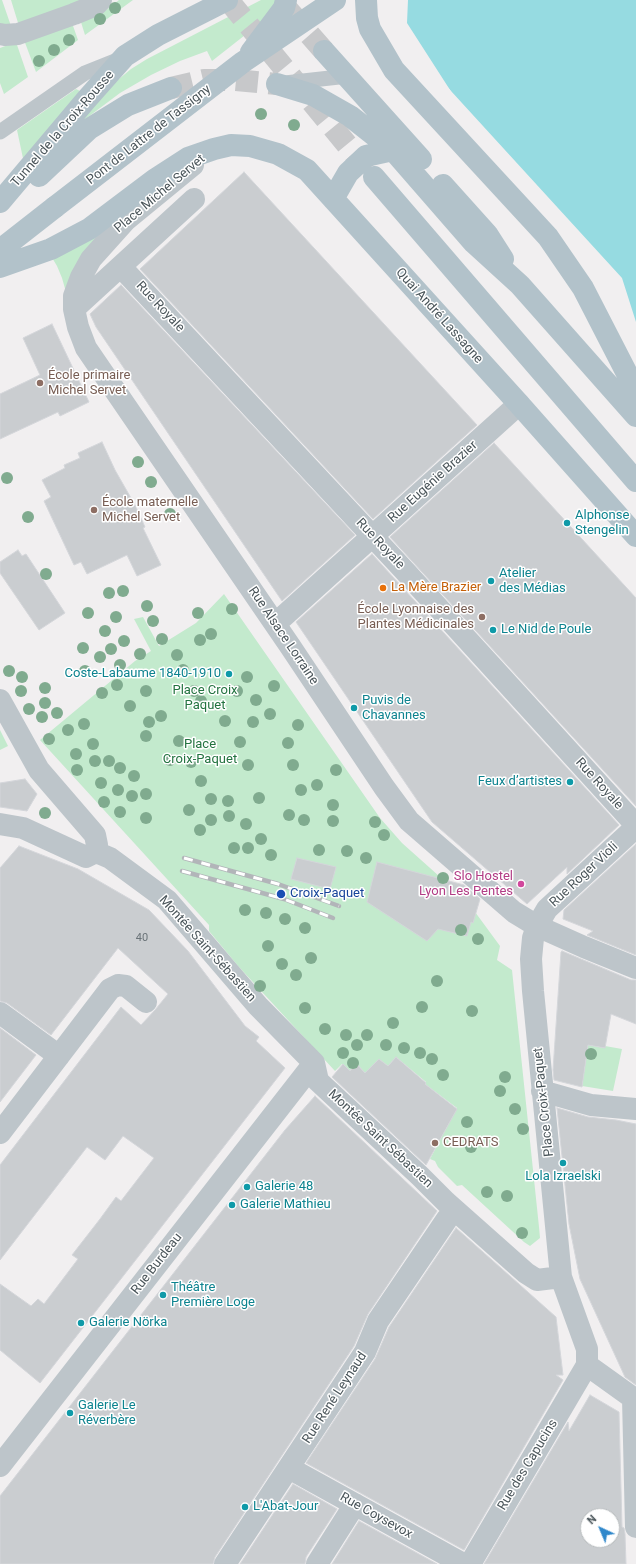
<!DOCTYPE html>
<meta charset="utf-8">
<style>
body{margin:0}
#map{position:relative;width:636px;height:1564px;overflow:hidden;background:#f1eff0;font-family:Roboto,sans-serif}
canvas{display:block}
.north{position:absolute;left:580px;top:1508px;width:40px;height:40px;box-sizing:border-box;background:#fff;border:1px solid #b7bbbd;border-radius:50%;rotate:316deg;font-size:11px;font-weight:700;line-height:16px;text-align:center;color:#4a555a}
.north::after{content:'';display:block;margin:auto;width:14px;height:18px;background:#3088cb;clip-path:polygon(50% 0,100% 100%,50% 72%,0 100%)}
</style>
<div id="map">
<canvas width="636" height="1564"></canvas>
<div class="north">N</div>
</div>
<script>
const context = document.querySelector('canvas').getContext('2d');
context.lineJoin = 'round';
function fill(path, color) { context.fillStyle = color; context.fill(path, 'evenodd'); }
const toPath = rows => new Path2D(rows.map(r => 'M' + r).join(''));
function stroke(path, color, width, dash) { context.strokeStyle = color; context.lineWidth = width; context.lineCap = dash ? 'butt' : 'round'; context.setLineDash(dash || []); context.stroke(path); }
function drawText(font, color, halo, rows, align = 'center') {
  context.font = font + ' Roboto,sans-serif'; context.lineWidth = 3; context.setLineDash([]); context.textBaseline = 'middle'; context.strokeStyle = halo; context.fillStyle = color; for (const [text, x, y, turn = 0] of rows) {
    context.save(); context.translate(x, y); context.rotate((+turn || 0) * Math.PI / 180); context.textAlign = isNaN(turn) ? turn : align; if (halo) context.strokeText(text, 0, 0); context.fillText(text, 0, 0); context.restore();
  }
}
const green = toPath([
 [0,0,2,0,11,26,0,25],
 [11,0,90,0,19,26],
 [119,0,133,0,85,35,80,19,105,11],
 [261,0,279,0,268,17,212,61,207,51,180,61,151,75,120,93,88,117,63,140,101,94,131,69,147,59],
 [72,23,78,40,36,72,24,40],
 [16,42,28,77,4,94,0,83,0,48],
 [76,89,80,91,24,163,17,130],
 [106,222,66,292,62,278,57,266,51,256],
 [224,594,380,818,402,843,467,901,500,946,497,960,512,970,539,1227,540,1238,530,1246,524,1242,462,1185,457,1186,438,1167,435,1161,430,1159,457,1108,425,1084,426,1082,396,1057,388,1066,379,1059,365,1073,357,1064,349,1071,342,1064,335,1071,239,967,209,931,209,925,40,740,135,661,151,651,134,619,143,617,159,646,196,623],
 [0,730,8,746,0,750],
 [588,1045,605,1048,605,1046,622,1049,613,1091,582,1086]
]);
const water = toPath([
 [370,0,636,0,636,322,622,278,451,91]
]);
const pier = toPath([
 [368,0,408,0,407,23,452,93,451,94,449,93]
]);
const building = toPath([
 [244,172,477,425,373,519,140,269,244,172],
 [121,285,355,535,282,601,96,327,90,314,121,285],
 [52,324,89,402,60,416,58,412,0,439,0,394,40,375,23,338,52,324],
 [102,442,115,470,135,505,145,527,143,528,161,565,137,576,127,555,87,574,81,562,74,565,44,501,51,497,42,480,65,468,64,465,80,458,78,453,102,442],
 [494,443,636,598,636,806,390,537,494,443],
 [18,550,22,556,26,554,65,613,39,630,0,573,0,562,18,550],
 [372,554,619,825,567,874,567,867,527,904,432,822,296,622,372,554],
 [25,779,37,794,27,811,0,807,0,783,25,779],
 [636,844,636,955,587,935,593,931,563,919,564,910,636,844],
 [19,846,78,869,149,910,188,951,245,1026,259,1037,256,1041,285,1068,40,1383,0,1350,0,1284,31,1306,38,1299,44,1304,78,1259,72,1255,100,1219,116,1197,121,1201,154,1158,123,1136,105,1160,87,1147,0,1260,0,1165,121,1007,141,1025,155,1010,168,994,118,948,51,1035,7,1003,0,1001,0,868,19,846],
 [297,858,336,867,330,889,291,879,297,858],
 [377,862,464,885,480,899,473,923,471,922,467,936,438,929,427,941,367,902,377,862],
 [562,951,631,980,636,980,636,1024,611,1014,605,1048,588,1045,582,1087,554,1080,553,1070,561,952,562,951],
 [0,1028,36,1055,0,1102,0,1028],
 [396,1057,426,1083,425,1084,457,1109,426,1165,332,1077,343,1064,350,1071,356,1063,365,1073,379,1059,388,1066,396,1057],
 [315,1096,437,1211,368,1314,354,1346,215,1557,213,1564,0,1564,0,1496,285,1130,315,1096],
 [557,1108,588,1117,616,1120,636,1124,636,1385,625,1377,580,1279,569,1224,557,1108],
 [456,1228,556,1317,563,1375,556,1375,563,1380,464,1550,306,1463,375,1359,389,1327,456,1228],
 [590,1395,619,1412,622,1527,624,1528,625,1534,626,1564,484,1564,568,1422,569,1431,590,1395],
 [588,1516,612,1516,612,1540,588,1540,588,1516],
 [293,1484,337,1509,306,1557,305,1564,240,1564,293,1484],
 [359,1521,437,1564,332,1564,359,1521]
]);
const primaryTunnel = toPath([
 [228,0,372,175],
 [288,10,324,51],
 [171,88,204,80,236,80,277,84]
]);
const lane = toPath([
 [285,83,348,76],
 [0,132,85,73,120,59]
]);
const street = toPath([
 [0,34,5,35,18,34,74,14,96,5,101,0],
 [193,165,126,220,91,259,81,277,74,296,74,309,78,327,86,348,290,646,384,787,409,821,514,912,537,926,584,947,636,968],
 [121,267,403,569,636,825],
 [74,309,194,199],
 [275,624,519,404],
 [0,700,39,770,95,835,97,845,96,852],
 [0,824,23,828,86,857,96,852,110,858,167,900,258,1006,314,1063],
 [0,1013,59,1056],
 [314,1063,318,1081,420,1176,446,1202,526,1273,537,1280,561,1277],
 [542,1091,591,1105,636,1109],
 [0,1133,110,989,118,985,126,986,146,1002],
 [587,1365,633,1398],
 [633,1398,636,1527],
 [0,1466,314,1063],
 [289,1468,463,1564],
 [225,1564,365,1352,378,1321,447,1219,455,1211],
 [317,1564,355,1504],
 [470,1564,587,1365,587,1349,561,1277,533,991,531,959,533,938,537,926,547,909,636,827]
]);
const primary = toPath([
 [366,0,367,18,370,29,394,70,548,237,583,288,636,391],
 [324,51,421,159],
 [277,84,313,95,350,116,393,150,474,243,520,285,636,416],
 [39,176,89,129,128,105,171,88],
 [374,177,636,481],
 [443,185,487,234,503,259],
 [333,199,348,173,366,156,393,150],
 [0,202,86,100,125,56,158,35,227,0],
 [0,250,55,207],
 [0,267,51,249,89,229,154,180,188,158,214,149,231,145,250,146,278,154,307,170,519,404,636,536]
]);
const rail = toPath([
 [184,858,278,884,339,906],
 [182,871,284,899,333,918]
]);
const primaryBridge = toPath([
 [251,52,284,8,286,0],
 [55,207,243,62,335,0]
]);
const trees = [
 [115,8],
 [100,19],
 [69,40],
 [54,50],
 [39,61],
 [261,114],
 [294,125],
 [138,462],
 [7,478],
 [151,482],
 [170,514],
 [28,517],
 [46,574],
 [123,591],
 [109,593],
 [147,606],
 [232,609],
 [88,613],
 [198,613],
 [116,617],
 [153,621],
 [105,631],
 [211,634],
 [162,639],
 [200,640],
 [124,641],
 [83,648],
 [111,649],
 [140,654],
 [177,655],
 [100,657],
 [120,665],
 [183,670],
 [9,671],
 [85,671],
 [22,677],
 [247,677],
 [117,685],
 [274,686],
 [45,688],
 [21,691],
 [146,691],
 [194,691],
 [237,691],
 [102,693],
 [256,700],
 [201,701],
 [45,703],
 [130,706],
 [29,709],
 [57,713],
 [270,714],
 [161,716],
 [42,717],
 [225,721],
 [149,722],
 [253,722],
 [84,724],
 [298,725],
 [68,730],
 [146,736],
 [49,739],
 [179,741],
 [240,742],
 [288,743],
 [93,744],
 [76,754],
 [170,760],
 [95,761],
 [109,761],
 [191,762],
 [248,765],
 [293,765],
 [120,768],
 [77,770],
 [336,770],
 [134,776],
 [201,781],
 [101,783],
 [317,785],
 [118,790],
 [301,790],
 [146,794],
 [132,796],
 [259,798],
 [211,799],
 [228,801],
 [104,802],
 [333,805],
 [189,810],
 [120,812],
 [45,813],
 [289,815],
 [229,816],
 [146,818],
 [211,820],
 [304,820],
 [333,821],
 [375,822],
 [246,824],
 [200,830],
 [384,835],
 [261,839],
 [234,848],
 [248,848],
 [319,850],
 [347,851],
 [271,855],
 [366,858],
 [443,878],
 [245,910],
 [266,913],
 [285,919],
 [305,928],
 [461,930],
 [478,939],
 [268,946],
 [311,958],
 [282,964],
 [296,975],
 [437,981],
 [260,986],
 [422,1007],
 [305,1008],
 [472,1011],
 [393,1023],
 [325,1029],
 [346,1035],
 [367,1035],
 [357,1045],
 [386,1045],
 [404,1048],
 [343,1053],
 [420,1053],
 [591,1054],
 [432,1059],
 [353,1063],
 [443,1075],
 [505,1077],
 [500,1091],
 [515,1109],
 [467,1122],
 [523,1129],
 [471,1147],
 [487,1192],
 [507,1196],
 [522,1233]
];
const markers = [
 [40,383,4,"#8d6e63"],
 [94,510,4,"#8d6e63"],
 [567,523,4,"#0f9aa8"],
 [491,581,4,"#0f9aa8"],
 [383,588,4,"#e8710a"],
 [482,617,4,"#8d6e63"],
 [493,630,4,"#0f9aa8"],
 [229,674,4,"#0f9aa8"],
 [354,708,4,"#0f9aa8"],
 [570,782,4,"#0f9aa8"],
 [521,884,4,"#d1479c"],
 [281,894,5,"#1a4fb4"],
 [435,1143,4,"#8d6e63"],
 [563,1163,4,"#0f9aa8"],
 [247,1187,4,"#0f9aa8"],
 [232,1205,4,"#0f9aa8"],
 [163,1295,4,"#0f9aa8"],
 [81,1323,4,"#0f9aa8"],
 [70,1413,4,"#0f9aa8"],
 [245,1507,4,"#0f9aa8"]
];
const numberNames = [
 ["40",142,938]
];
const streetNames = [
 ["Tunnel de la Croix-Rousse",63,129,-49],
 ["Pont de Lattre de Tassigny",149,135,-38],
 ["Place Michel Servet",160,194,-40],
 ["Rue Royale",160,307,47],
 ["Quai André Lassagne",439,316,48],
 ["Rue Eugénie Brazier",433,482,-42],
 ["Rue Royale",380,544,47],
 ["Rue Alsace Lorraine",283,636,56],
 ["Rue Royale",599,784,48],
 ["Rue Roger Violi",584,875,-43],
 ["Montée Saint-Sébastien",207,949,48],
 ["Place Croix-Paquet",544,1102,-96],
 ["Montée Saint Sébastien",380,1139,43],
 ["Rue Burdeau",157,1264,-52],
 ["Rue René Leynaud",335,1398,-57],
 ["Rue des Capucins",528,1465,-59],
 ["Rue Coysevox",376,1516,29]
];
const educationNames = [
 ["École primaire",48,376],
 ["Michel Servet",48,391],
 ["École maternelle",102,503],
 ["Michel Servet",102,518],
 ["École Lyonnaise des",474,610,"right"],
 ["Plantes Médicinales",474,625,"right"],
 ["CEDRATS",443,1143]
];
const cultureNames = [
 ["Alphonse",575,516],
 ["Stengelin",575,531],
 ["Atelier",499,574],
 ["des Médias",499,589],
 ["Le Nid de Poule",501,630],
 ["Coste-Labaume 1840-1910",221,674,"right"],
 ["Puvis de",362,701],
 ["Chavannes",362,716],
 ["Feux d’artistes",562,782,"right"],
 ["Lola Izraelski",563,1177,"center"],
 ["Galerie 48",255,1187],
 ["Galerie Mathieu",240,1205],
 ["Théâtre",171,1288],
 ["Première Loge",171,1303],
 ["Galerie Nörka",89,1323],
 ["Galerie Le",78,1406],
 ["Réverbère",78,1421],
 ["L'Abat-Jour",253,1507]
];
const foodNames = [
 ["La Mère Brazier",391,588]
];
const parkNames = [
 ["Place Croix",205,691],
 ["Paquet",205,706],
 ["Place",200,745],
 ["Croix-Paquet",200,760]
];
const hotelNames = [
 ["Slo Hostel",513,877],
 ["Lyon Les Pentes",513,892]
];
const transitNames = [
 ["Croix-Paquet",290,894]
];
fill(green, '#c3eacd');
fill(water, '#96dbe1');
fill(pier, '#f1eff0');
fill(building, '#cacdd0');
stroke(building, '#d4d6da', 1);
stroke(primaryTunnel, '#c7c8ca', 22, [22, 11]);
stroke(lane, '#bdc5ca', 15);
stroke(street, '#bdc5ca', 22);
stroke(primary, '#b2c2ca', 22);
stroke(rail, '#b2b5b9', 4.5);
stroke(rail, '#fff', 3, [9]);
stroke(primaryBridge, '#b2c2ca', 22);
context.fillStyle = '#80ab8f';
for (const [x, y] of trees) { context.beginPath(); context.arc(x, y, 6, 0, 2 * Math.PI); context.fill(); }
for (const [x, y, r, color] of markers) { const dot = new Path2D(); dot.arc(x, y, r, 0, 2 * Math.PI); context.fillStyle = color; context.fill(dot); stroke(dot, '#fff', 1.5); }
drawText('11px', '#6a7378', null, numberNames);
drawText('13px', '#4a555a', '#fff', streetNames);
drawText('13px', '#785e54', '#fff', educationNames, 'left');
drawText('13px', '#0d838f', '#fff', cultureNames, 'left');
drawText('13px', '#c56008', '#fff', foodNames, 'left');
drawText('13px', '#237340', '#fff', parkNames);
drawText('13px', '#b23c85', '#fff', hotelNames, 'right');
drawText('13px', '#164399', '#fff', transitNames, 'left');
</script>
